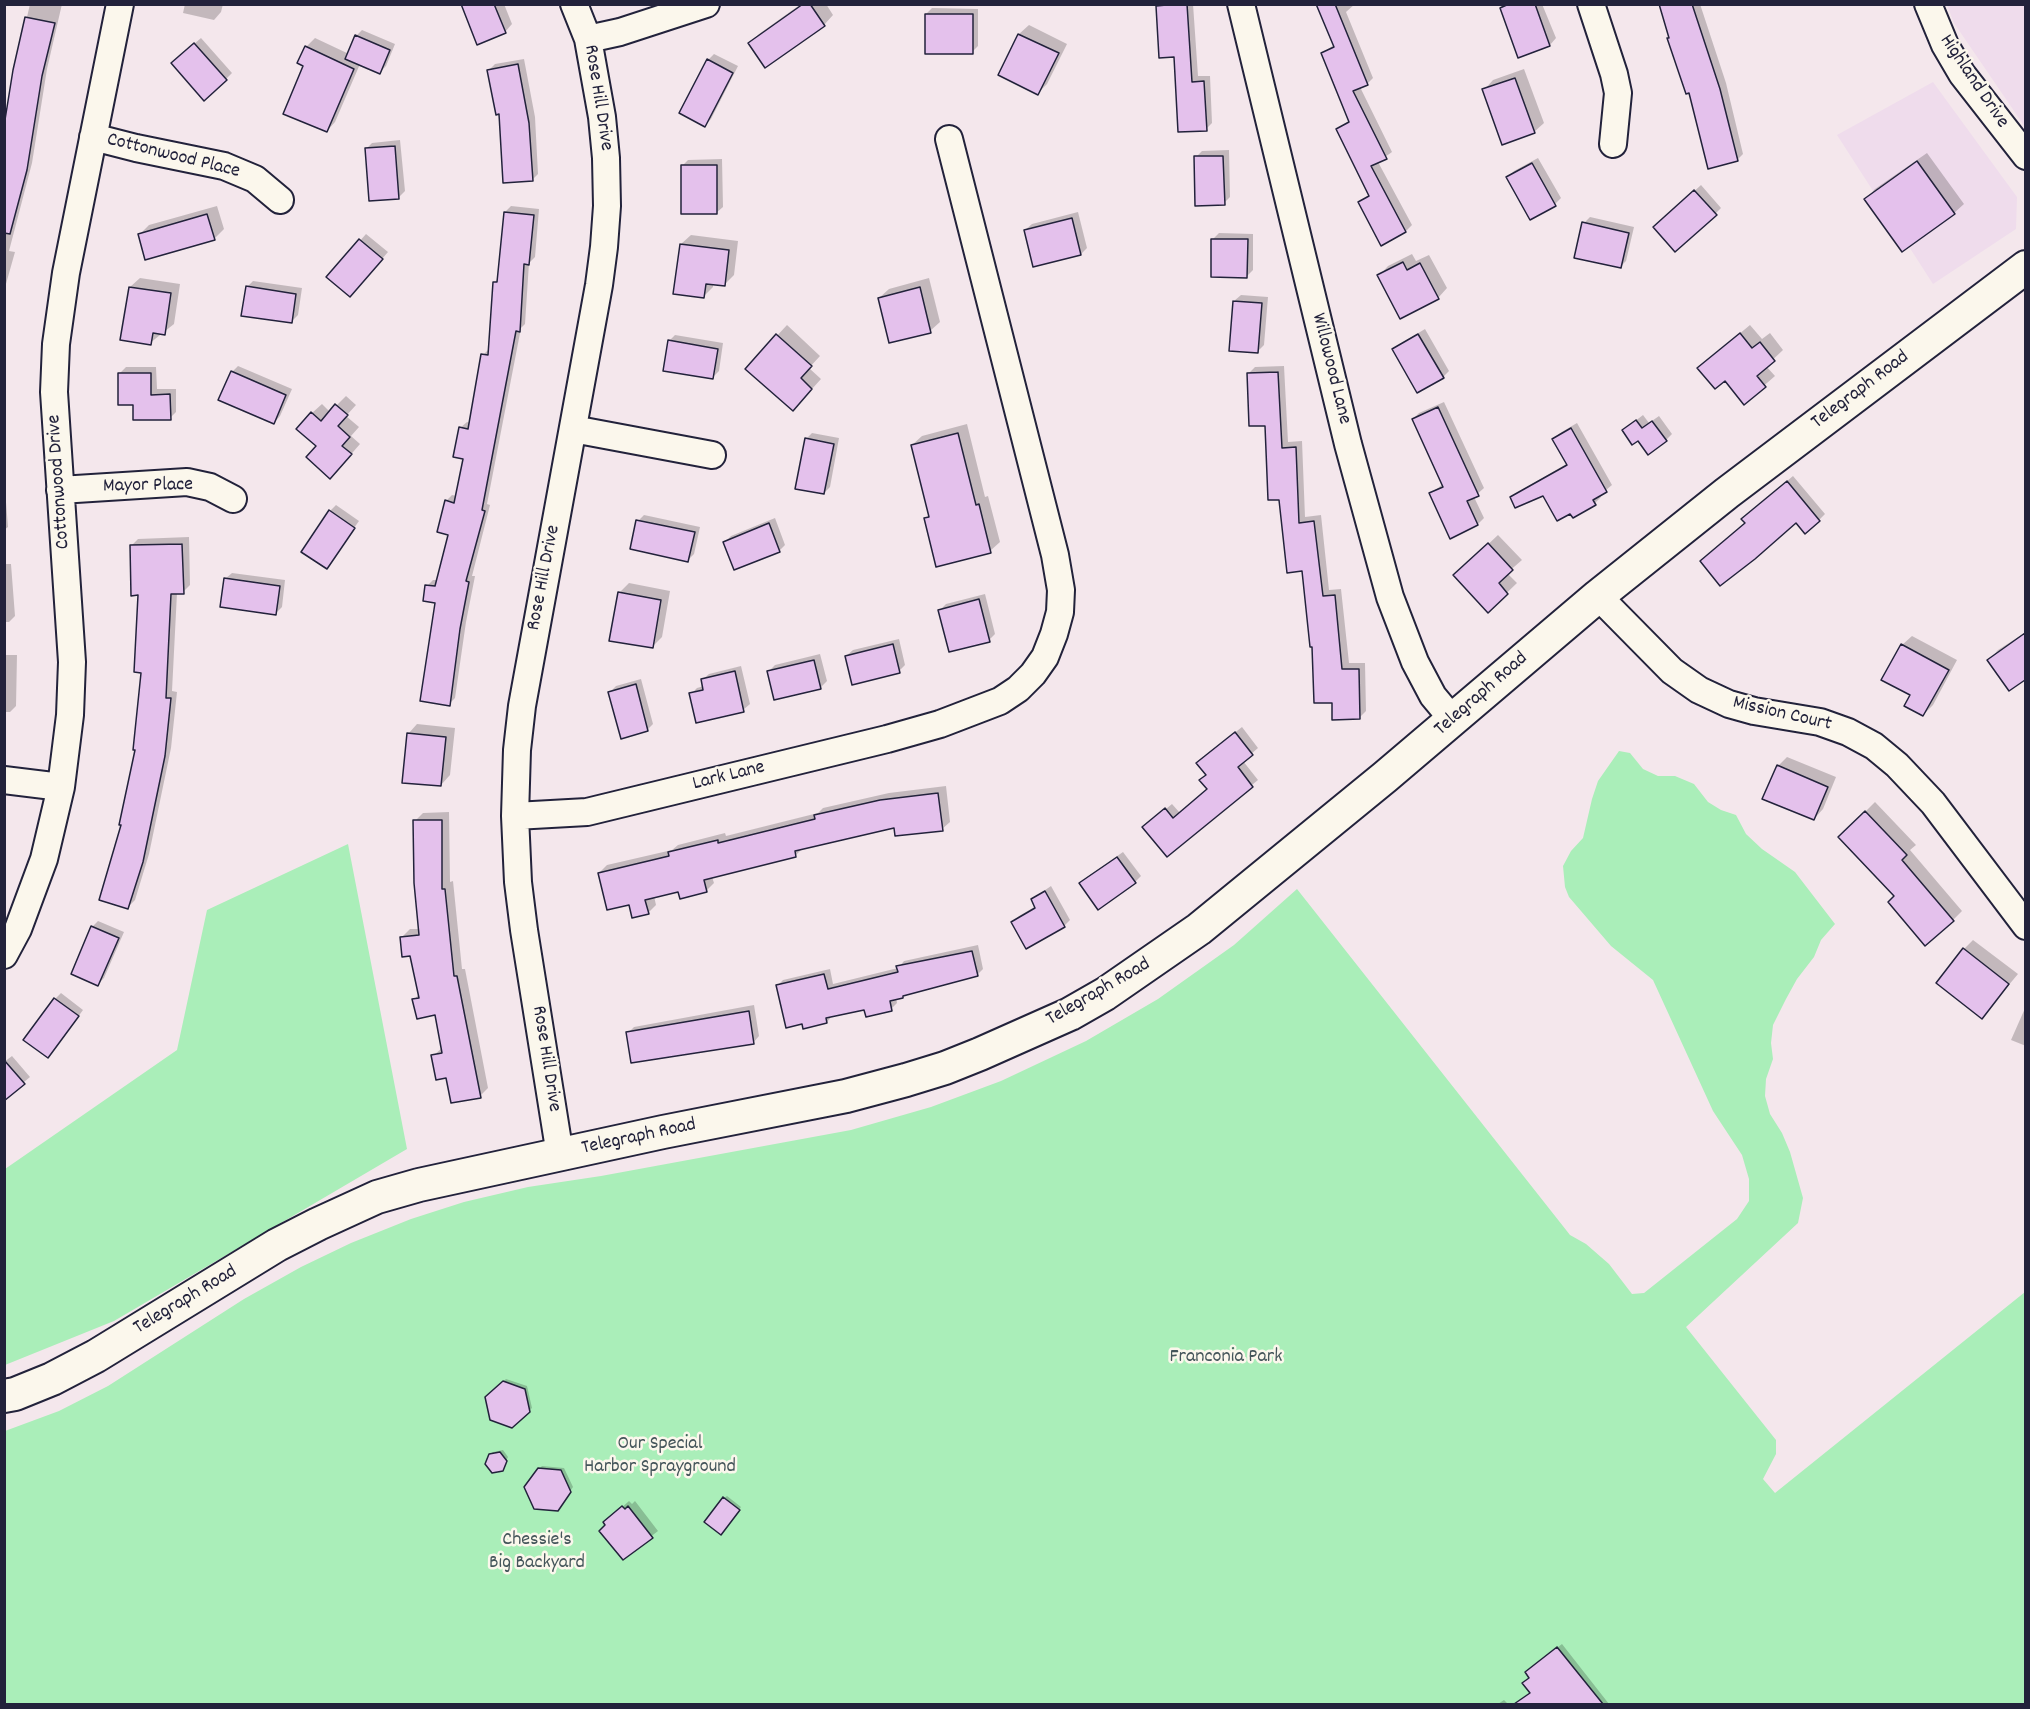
<!DOCTYPE html>
<style>
body{margin:0}
#map{position:relative;width:2030px;height:1709px;overflow:hidden;background:#f4e7ec;font-family:Dekko,sans-serif}
canvas{display:block}
.frame{position:absolute;inset:0;border:6px solid #22223b;pointer-events:none}
</style>
<div id="map">
<canvas width="2030" height="1709"></canvas>
<div class="frame"></div>
</div>
<script>
const context = document.querySelector('canvas').getContext('2d');
context.lineJoin = 'round';
function fill(path, color) { context.fillStyle = color; context.fill(path, 'evenodd'); }
const toPath = rows => new Path2D(rows.map(r => 'M' + r).join(''));
function stroke(path, color, width, dash) { context.strokeStyle = color; context.lineWidth = width; context.lineCap = dash ? 'butt' : 'round'; context.setLineDash(dash || []); context.stroke(path); }
function drawText(font, color, halo, rows, align = 'center') {
  context.font = font + ' Dekko,sans-serif'; context.lineWidth = 5; context.setLineDash([]); context.textBaseline = 'middle'; context.strokeStyle = halo; context.fillStyle = color; for (const [text, x, y, turn = 0] of rows) {
    context.save(); context.translate(x, y); context.rotate((+turn || 0) * Math.PI / 180); context.textAlign = isNaN(turn) ? turn : align; if (halo) context.strokeText(text, 0, 0); context.fillText(text, 0, 0); context.restore();
  }
}
const built = toPath([
 [1947,5,2025,5,2025,127,1954,23],
 [1933,82,2017,197,2016,229,1933,284,1837,135]
]);
const green = toPath([
 [1619,751,1630,753,1643,769,1658,776,1675,776,1694,784,1708,802,1721,810,1736,815,1746,834,1762,849,1795,872,1835,924,1821,940,1814,957,1797,979,1786,999,1773,1025,1771,1043,1773,1059,1766,1079,1765,1096,1770,1114,1782,1133,1790,1152,1803,1198,1798,1223,1686,1327,1776,1440,1776,1454,1763,1479,1775,1493,2025,1292,2025,1704,5,1704,5,1431,59,1411,108,1386,244,1299,301,1267,351,1243,411,1219,464,1202,528,1187,601,1176,851,1130,931,1107,1001,1081,1086,1041,1158,999,1234,945,1297,889,1570,1235,1586,1244,1609,1264,1632,1294,1644,1293,1737,1219,1749,1201,1749,1179,1742,1155,1713,1111,1653,980,1611,946,1569,897,1565,887,1563,866,1571,851,1583,838,1592,799,1598,781],
 [348,844,407,1149,114,1321,5,1365,5,1169,177,1050,207,910]
]);
const shadow = toPath([
 [30,4,62,4,47,69,32,163,9,251,15,252,4,291,4,136,15,70],
 [185,4,223,4,221,12,214,20,183,13],
 [462,4,504,4,512,24,505,32],
 [801,4,826,4,833,15,824,25,750,43,759,34],
 [1157,4,1193,4,1198,76,1210,76,1212,123,1206,129,1175,56,1161,57],
 [1317,4,1355,4,1346,12,1373,78,1367,84,1360,87,1392,152,1378,162,1412,225,1406,231,1360,202,1370,194,1337,129,1350,120,1322,53,1334,45],
 [1500,4,1542,4,1556,38,1550,45,1519,56],
 [1660,4,1700,4,1726,83,1743,154,1737,160,1690,91],
 [932,8,978,9,978,46,972,52,926,14],
 [1029,25,1067,44,1047,84,1038,93,1000,74,1019,34],
 [362,30,395,44,386,66,380,72,360,64,335,122,327,131,305,65,299,62,306,47,315,38,349,54,356,36],
 [201,38,232,73,226,79,179,57],
 [714,54,738,66,711,119,705,125,708,60],
 [524,59,535,117,538,174,532,180,500,112,489,70,495,64],
 [1524,69,1544,123,1534,132,1484,90,1493,80],
 [400,140,405,191,399,197,366,149,372,143],
 [1229,150,1230,197,1224,203,1196,157,1202,151],
 [1927,153,1964,204,1954,213,1866,199,1875,189],
 [1538,158,1561,198,1555,204,1508,177,1514,171],
 [722,159,723,207,716,213,682,166,688,160],
 [1701,185,1721,208,1715,214,1661,222],
 [217,206,224,229,214,239,140,234,149,225],
 [511,206,539,209,535,257,529,263,525,324,521,328,487,504,490,505,472,576,475,576,466,622,455,698,449,704,437,602,427,586,433,580,438,580,450,534,446,501,452,495,457,496,464,458,460,428,467,422,471,423,483,355,489,349,494,283,499,278,505,212],
 [1078,212,1087,248,1081,254,1025,230,1032,224],
 [1590,217,1634,227,1626,261,1620,267,1584,223],
 [1219,233,1253,234,1253,270,1247,276,1213,239],
 [366,234,388,252,356,289,328,277],
 [691,235,738,241,734,275,724,285,713,283,713,287,703,297,681,244],
 [1412,254,1416,261,1429,255,1447,288,1438,298,1379,276,1388,266],
 [140,278,180,284,174,324,150,343,130,287],
 [929,278,940,322,930,331,879,298,889,289],
 [253,281,302,288,298,315,292,321,247,287],
 [1241,295,1268,297,1264,345,1258,351,1234,301],
 [787,325,820,356,809,368,821,379,802,400,747,368],
 [1750,325,1762,339,1770,333,1783,350,1766,366,1775,376,1744,403,1709,359],
 [1425,329,1449,371,1443,377,1394,350,1400,344],
 [675,335,723,343,719,371,713,377,669,341],
 [238,366,292,389,280,416,274,423,232,372],
 [1284,366,1288,442,1302,441,1305,517,1321,515,1329,590,1341,589,1349,663,1365,663,1366,711,1359,718,1333,701,1314,645,1303,569,1280,498,1266,424,1248,374,1255,367],
 [126,367,156,367,157,389,176,389,176,412,170,418,134,403,119,374],
 [346,396,356,405,346,416,359,427,351,436,360,444,340,467,312,413,322,404,330,412],
 [1444,402,1484,488,1474,497,1484,518,1478,524,1430,494,1443,484,1413,419,1419,413],
 [1643,415,1649,423,1659,416,1672,434,1666,440,1638,439,1630,425],
 [1577,423,1612,485,1600,495,1601,497,1595,503,1573,516,1543,494,1511,498,1518,492,1568,463,1554,439,1560,433],
 [967,424,985,497,988,496,1000,542,990,551,925,519,930,514,912,445,922,436],
 [812,433,839,438,830,487,824,493,806,439],
 [1793,476,1825,514,1819,520,1805,532,1796,521,1746,523,1749,513],
 [4,477,8,527,4,530],
 [336,505,359,521,326,567,330,511],
 [644,515,700,527,694,554,688,560,638,521],
 [775,518,785,545,779,551,725,542,731,536],
 [1498,535,1522,560,1507,573,1517,583,1488,611,1465,566],
 [189,537,190,585,183,592,177,593,172,691,177,692,171,748,149,854,135,900,128,907,123,824,137,749,143,671,140,594,131,546,138,539],
 [4,564,11,564,15,616,9,622,4,622],
 [232,573,285,580,282,607,276,613,225,579],
 [629,583,670,591,662,637,652,647,619,593],
 [985,594,995,634,989,640,940,610,946,604],
 [2026,632,2026,678,2009,689,1989,660,1998,650],
 [1912,636,1957,660,1933,705,1923,715,1912,695,1902,645],
 [899,639,905,665,899,671,846,656,853,650],
 [820,654,827,681,821,687,775,698,769,671,775,665],
 [4,655,17,655,16,706,10,712,4,712],
 [741,666,750,704,743,710,691,694,697,688,704,686,702,680,709,674],
 [641,679,653,724,647,730,610,692,616,686],
 [417,724,455,728,450,775,441,785,408,734],
 [1242,727,1258,748,1243,761,1258,780,1167,855,1150,822,1172,804,1180,813,1209,789,1204,757],
 [1787,757,1836,777,1823,809,1814,819,1778,766],
 [946,786,950,822,942,829,896,827,804,847,796,855,712,877,714,883,706,891,679,891,654,896,656,905,648,913,630,903,599,873,607,865,672,850,678,845,725,833,726,836,818,813,823,808,889,793],
 [1875,802,1916,845,1910,850,1962,911,1953,920,1896,896,1840,837],
 [449,812,450,882,453,881,462,969,465,969,488,1088,480,1096,448,1076,433,1056,443,1047,437,1014,414,1000,419,994,411,955,402,937,410,929,420,929,415,821,423,813],
 [1123,852,1141,876,1135,882,1087,877],
 [1051,886,1070,920,1064,926,1013,922,1019,916,1036,906,1032,899],
 [98,921,124,932,104,978,98,984,92,927],
 [1973,940,2018,974,1982,1017,1964,949],
 [978,945,983,969,977,975,906,993,903,997,896,998,897,1003,891,1009,865,1008,833,1015,827,1022,804,1027,777,986,783,980,830,969,833,984,898,968,904,961],
 [61,993,83,1010,54,1050,55,999],
 [754,1005,759,1036,753,1043,628,1033,634,1027],
 [2026,1006,2026,1046,2011,1040],
 [12,1056,30,1077,4,1099,4,1062],
 [506,1379,527,1386,532,1408,512,1426,486,1397],
 [503,1450,508,1457,502,1469,490,1455,493,1452],
 [542,1466,564,1468,573,1487,557,1509,539,1469],
 [727,1496,741,1507,723,1531,724,1498],
 [629,1501,632,1504,635,1501,658,1531,623,1558,607,1525,609,1519],
 [1562,1644,1609,1704,1515,1704,1531,1692,1531,1668],
 [1504,1700,1508,1704,1498,1704]
]);
const building = toPath([
 [461,4,494,4,506,33,477,45,461,4],
 [803,4,810,4,825,26,765,68,748,43,803,4],
 [1177,4,1187,4,1192,82,1204,81,1207,131,1178,132,1174,57,1159,58,1156,6,1177,4],
 [1316,4,1335,4,1368,85,1353,91,1387,159,1371,166,1406,232,1381,246,1358,202,1369,196,1336,129,1349,122,1321,53,1334,47,1316,4],
 [1509,4,1535,4,1550,46,1518,58,1500,8,1509,4],
 [1659,4,1692,4,1720,89,1738,161,1708,169,1689,93,1686,94,1667,38,1669,38,1659,4],
 [925,14,973,14,973,54,925,54,925,14],
 [25,17,55,23,42,76,27,170,10,234,4,233,4,126,13,70,25,17],
 [1018,34,1059,53,1038,95,998,75,1018,34],
 [355,35,390,50,380,74,345,59,355,35],
 [194,43,227,80,204,101,171,63,194,43],
 [305,46,354,69,327,132,283,114,303,66,297,63,305,46],
 [707,59,733,73,705,127,679,113,707,59],
 [518,64,529,123,533,181,503,183,499,114,496,115,487,70,518,64],
 [1515,78,1535,133,1502,145,1482,89,1515,78],
 [395,146,399,199,369,201,365,148,395,146],
 [1194,156,1223,156,1225,205,1195,206,1194,156],
 [1917,161,1955,214,1902,252,1864,199,1917,161],
 [1532,163,1556,206,1530,220,1506,177,1532,163],
 [681,165,717,165,717,214,681,214,681,165],
 [1694,190,1717,215,1675,252,1653,227,1694,190],
 [504,212,534,215,529,265,524,264,520,332,516,331,482,510,485,511,466,581,469,582,460,629,450,706,420,701,435,603,423,601,425,585,435,586,448,535,437,532,445,500,454,503,463,459,453,457,459,427,468,429,481,354,488,355,493,282,497,282,504,212],
 [207,214,215,240,145,260,138,234,207,214],
 [1072,218,1081,255,1033,267,1024,230,1072,218],
 [1582,222,1629,233,1621,268,1574,258,1582,222],
 [359,239,383,259,350,297,326,277,359,239],
 [1211,239,1248,239,1247,278,1211,277,1211,239],
 [680,244,729,250,725,286,706,284,704,298,673,294,680,244],
 [1403,262,1407,270,1420,263,1439,299,1400,319,1377,275,1403,262],
 [246,286,296,294,292,323,241,316,246,286],
 [129,287,171,293,165,335,153,333,151,345,120,340,129,287],
 [920,287,931,333,889,343,878,298,920,287],
 [1233,301,1262,303,1258,353,1229,351,1233,301],
 [1740,333,1752,348,1760,342,1775,361,1757,376,1766,387,1744,405,1725,381,1715,389,1697,368,1740,333],
 [776,334,812,366,801,378,812,389,793,411,745,369,776,334],
 [1418,334,1444,378,1417,393,1392,349,1418,334],
 [668,340,718,349,713,379,663,371,668,340],
 [231,371,286,395,274,424,218,400,231,371],
 [1278,372,1282,448,1296,447,1299,523,1314,521,1323,596,1335,595,1342,669,1359,669,1360,719,1332,720,1332,703,1314,703,1312,647,1310,647,1302,571,1287,573,1279,500,1268,500,1265,426,1249,426,1247,373,1278,372],
 [118,373,151,373,151,395,170,394,171,420,133,420,133,405,118,405,118,373],
 [335,404,348,415,338,426,350,437,342,446,352,454,330,479,306,457,316,446,296,429,311,412,321,421,335,404],
 [1438,407,1479,496,1467,501,1478,525,1450,539,1429,493,1443,487,1412,419,1438,407],
 [1636,420,1642,428,1652,421,1667,441,1648,455,1638,441,1632,445,1622,430,1636,420],
 [1571,428,1607,492,1593,500,1596,505,1573,518,1570,514,1557,521,1543,496,1515,508,1510,497,1567,465,1552,439,1571,428],
 [958,433,976,505,979,504,991,553,936,567,924,518,929,517,911,445,958,433],
 [805,438,834,444,824,494,795,489,805,438],
 [1787,481,1820,521,1805,534,1796,523,1755,559,1720,586,1700,561,1745,523,1741,519,1787,481],
 [329,510,355,528,327,569,301,552,329,510],
 [636,520,695,532,688,562,630,549,636,520],
 [769,523,780,552,734,570,723,542,769,523],
 [1488,543,1513,570,1499,583,1508,594,1488,613,1453,575,1488,543],
 [182,544,184,594,171,594,166,698,171,698,165,756,143,862,128,909,99,900,121,825,119,825,135,750,133,750,141,673,134,672,138,595,131,596,130,545,182,544],
 [224,578,280,586,276,615,220,607,224,578],
 [618,592,661,600,653,648,609,641,618,592],
 [979,599,990,642,949,652,938,610,979,599],
 [2025,633,2025,680,2009,691,1987,660,2025,633],
 [893,644,900,673,852,685,845,656,893,644],
 [1901,644,1949,670,1923,716,1904,706,1910,695,1881,680,1901,644],
 [814,660,821,689,774,700,767,671,814,660],
 [735,671,744,712,696,723,689,693,703,690,701,679,735,671],
 [636,684,648,731,621,739,608,692,636,684],
 [1235,732,1253,755,1238,767,1253,787,1167,857,1142,827,1165,808,1173,818,1207,789,1199,780,1206,775,1196,763,1235,732],
 [407,733,446,737,441,786,402,783,407,733],
 [1777,765,1828,787,1814,820,1762,799,1777,765],
 [938,793,943,831,895,836,894,828,795,851,796,857,704,880,707,892,680,899,678,892,645,900,649,914,632,918,629,905,607,910,598,873,669,856,668,852,718,840,718,843,815,819,814,815,880,800,938,793],
 [1865,811,1907,855,1902,860,1954,921,1925,946,1888,902,1894,896,1838,837,1865,811],
 [413,820,442,820,442,889,445,889,454,976,457,976,481,1098,451,1103,446,1078,436,1080,431,1055,442,1053,435,1015,417,1019,412,999,419,998,410,956,402,957,400,937,419,935,414,883,413,820],
 [1117,857,1136,883,1098,910,1079,883,1117,857],
 [1045,891,1065,927,1026,949,1011,922,1035,908,1031,899,1045,891],
 [91,926,119,938,98,986,71,974,91,926],
 [1963,948,2009,984,1982,1019,1936,983,1963,948],
 [972,951,978,976,903,996,903,998,890,1001,892,1011,866,1017,864,1010,826,1018,827,1023,803,1029,802,1024,786,1028,776,985,824,974,828,989,898,972,896,966,972,951],
 [54,998,79,1016,48,1058,23,1040,54,998],
 [749,1011,754,1044,631,1063,626,1032,749,1011],
 [4,1060,25,1084,4,1101,4,1060],
 [503,1381,525,1389,530,1412,512,1428,490,1420,485,1397,503,1381],
 [500,1452,507,1461,503,1471,492,1473,485,1464,489,1454,500,1452],
 [538,1468,561,1470,571,1492,558,1511,534,1509,524,1487,538,1468],
 [723,1497,740,1510,721,1535,704,1522,723,1497],
 [622,1506,625,1509,628,1506,653,1538,623,1560,599,1531,605,1525,603,1522,622,1506],
 [1557,1647,1603,1704,1514,1704,1530,1693,1522,1683,1529,1678,1525,1672,1557,1647]
]);
const minor = toPath([
 [1241,4,1348,444,1390,597,1415,662,1433,696,1453,720],
 [1591,4,1614,74,1618,93,1613,144],
 [1928,4,1945,45,1962,74,2026,156],
 [588,39,620,32,706,4],
 [93,137,136,148,224,166,255,179,280,200],
 [573,429,712,455],
 [60,490,187,482,210,487,233,499],
 [1598,596,1672,671,1699,690,1729,704,1754,711,1820,722,1848,732,1874,746,1897,765,1933,803,2026,926],
 [4,780,61,787],
 [515,816,587,812,887,739,940,724,1000,701,1018,689,1033,674,1045,657,1054,634,1060,612,1061,590,1055,555,949,139],
 [4,955,18,929,44,859,61,787,70,715,72,662,54,392,56,344,66,273,120,4],
 [560,1155,524,930,518,882,515,816,517,750,522,706,599,285,604,247,607,206,606,158,602,117,588,39,574,4]
]);
const major = toPath([
 [4,1396,15,1394,52,1379,96,1356,277,1245,318,1224,377,1197,419,1185,663,1132,846,1096,906,1080,945,1068,980,1054,1070,1014,1105,994,1199,929,1385,777,1598,596,1727,493,2026,267]
]);
const streetNames = [
 ["Highland Drive",1973,82,56],
 ["Rose Hill Drive",597,98,81],
 ["Cottonwood Place",173,157,14],
 ["Willowood Lane",1330,369,76],
 ["Telegraph Road",1861,391,-37],
 ["Cottonwood Drive",60,482,-94],
 ["Mayor Place",148,487,-1],
 ["Rose Hill Drive",545,578,-79],
 ["Telegraph Road",1482,695,-41],
 ["Mission Court",1782,715,13],
 ["Lark Lane",729,777,-14],
 ["Telegraph Road",1099,993,-30],
 ["Rose Hill Drive",545,1059,81],
 ["Telegraph Road",639,1138,-12],
 ["Telegraph Road",186,1301,-31]
];
const parkNames = [
 ["Franconia Park",1226,1358],
 ["Our Special",660,1445],
 ["Harbor Sprayground",660,1468],
 ["Chessie's",537,1541],
 ["Big Backyard",537,1564]
];
fill(built, '#efdcec');
fill(green, '#aaeeb9');
fill(shadow, '#0003');
fill(building, '#e4c1ec');
stroke(building, '#22223b', 1.5);
stroke(minor, '#22223b', 30);
stroke(major, '#22223b', 36);
stroke(minor, '#fbf7ec', 26);
stroke(major, '#fbf7ec', 32);
drawText('20px', '#22223b', '#fbf7ec', streetNames);
drawText('20px', '#44555a', '#fbf7ec', parkNames);
</script>
